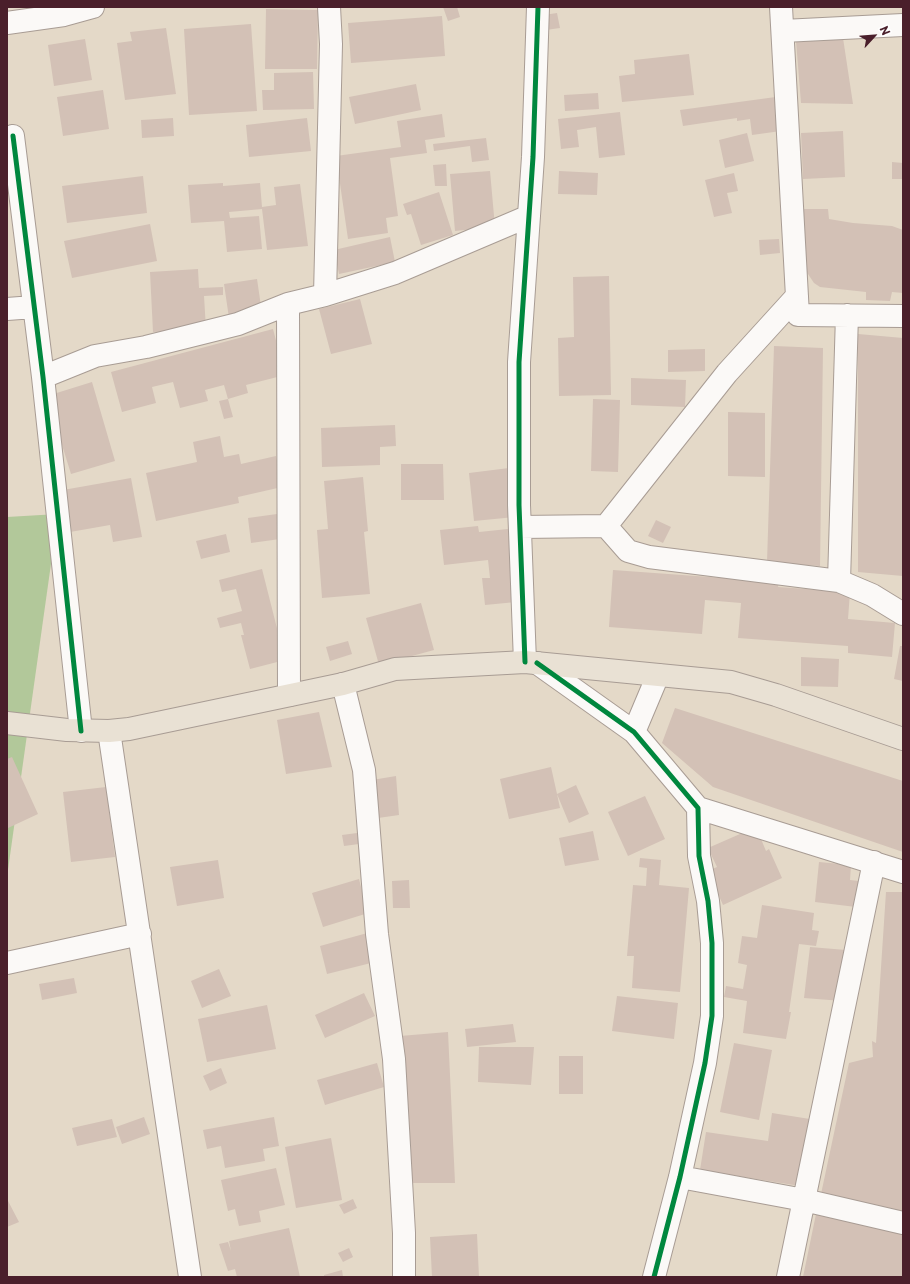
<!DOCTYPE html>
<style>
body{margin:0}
#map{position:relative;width:910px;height:1284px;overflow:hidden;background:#e4d9c8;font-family:"Playpen Sans",sans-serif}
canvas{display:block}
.frame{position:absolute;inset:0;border:8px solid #4a1f2b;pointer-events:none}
.north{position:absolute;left:854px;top:16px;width:40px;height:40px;-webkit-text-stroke:3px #fff;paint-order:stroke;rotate:64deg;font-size:11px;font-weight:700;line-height:16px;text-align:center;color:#4a1f2b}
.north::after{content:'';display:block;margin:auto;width:14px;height:18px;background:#4a1f2b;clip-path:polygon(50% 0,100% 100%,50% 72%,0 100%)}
</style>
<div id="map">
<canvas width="910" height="1284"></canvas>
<div class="frame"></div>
<div class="north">N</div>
</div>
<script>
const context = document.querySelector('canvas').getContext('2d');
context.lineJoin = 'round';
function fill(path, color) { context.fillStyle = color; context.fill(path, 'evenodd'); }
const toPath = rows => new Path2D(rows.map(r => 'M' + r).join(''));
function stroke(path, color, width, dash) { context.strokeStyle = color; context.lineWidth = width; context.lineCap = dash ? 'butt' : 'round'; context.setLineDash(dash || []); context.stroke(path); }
const forest = toPath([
 [58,514,7,877,7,517]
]);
const building = toPath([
 [443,7,457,7,460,17,448,21],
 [266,9,318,10,317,69,265,69],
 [557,13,560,28,546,30,544,15],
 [442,16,445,56,351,63,348,23],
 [251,24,257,111,189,115,184,29],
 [166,28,176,94,125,100,117,43,132,41,130,32],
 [843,38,853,104,801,103,796,41],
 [85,39,92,80,54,86,48,45],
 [689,54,694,95,622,102,619,76,635,74,634,60],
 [313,72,314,109,263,110,262,90,274,90,274,73],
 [416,84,421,110,355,124,349,97],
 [103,90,109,129,63,136,57,97],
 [598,93,599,109,565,111,564,95],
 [783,96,788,130,752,135,750,119,737,121,737,118,683,126,680,110],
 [620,112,625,155,599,158,596,127,577,130,579,147,561,149,558,119],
 [442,114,445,137,425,140,427,153,390,158,398,216,386,218,388,233,348,239,336,156,401,147,397,121],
 [173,118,174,136,142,138,141,120],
 [307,118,311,151,249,157,246,125],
 [843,131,845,177,803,179,801,133],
 [747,133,754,161,725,168,719,140],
 [486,138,489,160,472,162,470,146,434,151,433,144],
 [892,162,903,163,903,179,892,179],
 [446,164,447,186,435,186,433,165],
 [490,171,495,227,455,231,450,174],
 [559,171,598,173,597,195,558,194],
 [734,173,738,191,727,193,732,213,714,217,705,180],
 [143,176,147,213,67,223,62,186],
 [223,183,223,186,260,183,262,207,276,205,274,187,300,184,308,246,267,250,262,209,229,212,230,218,259,216,262,249,227,252,224,221,191,223,188,185],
 [439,192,453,235,421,245,411,214,407,215,403,204],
 [802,209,828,209,829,219,853,223,892,226,903,230,903,293,892,292,890,301,866,300,866,292,820,287,814,283,806,271],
 [150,224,157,261,72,278,64,241],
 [390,237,395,262,339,274,334,250],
 [779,239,780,253,760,255,759,240],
 [198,269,199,288,223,287,223,295,204,296,206,329,153,332,150,272],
 [609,276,611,395,559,396,558,338,574,337,573,277],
 [257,279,262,313,229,318,224,284],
 [360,299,372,344,331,354,319,309],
 [273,329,285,375,246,385,248,393,228,399,233,417,224,419,219,401,228,399,224,385,205,390,208,401,180,408,173,382,152,387,156,403,122,412,111,372],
 [858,334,903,338,903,576,858,572],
 [774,346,823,348,820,566,767,562],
 [705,349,705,371,668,372,668,350],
 [631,378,686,380,685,407,631,405],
 [92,382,115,461,71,474,47,396],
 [593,399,620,400,618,472,591,471],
 [728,412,765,413,765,477,728,476],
 [395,425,396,446,380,447,380,465,322,467,321,428],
 [220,436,224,457,239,454,241,464,276,456,282,487,238,497,239,503,156,521,146,473,197,462,193,442],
 [401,464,443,464,444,500,401,500],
 [509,468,515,517,474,521,469,473],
 [363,477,368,531,364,532,370,594,322,598,317,530,328,529,324,481],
 [131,478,142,537,113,542,110,525,70,532,63,490],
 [277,514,280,539,251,543,248,518],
 [656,520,671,527,663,543,648,536],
 [478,526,479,532,508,529,516,602,485,605,482,578,490,578,488,560,444,565,440,530],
 [226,534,230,552,201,559,196,541],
 [262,569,285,660,250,669,241,635,244,635,241,623,220,628,217,618,242,611,236,589,222,592,219,580],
 [613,570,779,582,778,587,850,592,848,619,895,623,892,657,848,653,848,646,738,638,741,603,705,600,702,634,609,627],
 [421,603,434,650,379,665,366,618],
 [348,641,352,654,330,661,326,647],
 [900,646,903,646,903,681,894,679],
 [801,657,839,659,838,687,801,686],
 [675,708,903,781,903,852,713,787,662,743],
 [319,712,332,767,286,774,277,720],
 [12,757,38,814,8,828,7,759],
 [551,767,557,794,576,785,589,814,569,823,557,794,560,808,509,819,500,779],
 [396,776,399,815,371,819,366,781],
 [106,787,115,857,71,862,63,792],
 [645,796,665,839,628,856,608,812],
 [756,827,766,851,769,849,782,878,723,905,708,871,717,867,708,848],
 [593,831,599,860,565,866,559,838],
 [357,833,359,844,344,846,342,835],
 [640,858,661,860,659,885,689,888,680,992,632,988,634,956,627,956,633,885,646,886,647,868,639,867],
 [218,860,224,898,177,906,170,867],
 [819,862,851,865,850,880,859,881,856,907,815,902],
 [359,879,362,891,371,888,378,910,323,927,312,893],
 [409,880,410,908,393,908,392,881],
 [886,892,903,892,903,1212,821,1194,849,1063,873,1057,872,1041,876,1043],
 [762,905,814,913,812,930,819,931,816,946,799,944,789,1012,791,1012,786,1039,743,1033,747,1001,724,997,726,986,743,989,747,965,738,963,742,936,757,938],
 [371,932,379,961,327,974,320,946],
 [810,947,846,950,842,1001,804,998],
 [219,969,231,996,202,1008,191,981],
 [74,978,77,993,42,1000,39,984],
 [364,993,375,1016,325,1038,315,1015],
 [617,996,678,1003,674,1039,612,1031],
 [267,1005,276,1049,207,1062,198,1019],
 [513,1024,516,1042,467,1047,465,1029],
 [448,1032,455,1183,404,1183,400,1036],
 [734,1043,772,1050,759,1120,720,1112],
 [479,1047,534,1047,531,1085,478,1082],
 [559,1056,583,1056,583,1094,559,1094],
 [377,1063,384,1087,325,1105,317,1080],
 [221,1068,227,1083,210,1091,203,1076],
 [772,1113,810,1119,800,1186,700,1170,706,1132,768,1141],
 [144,1117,150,1134,122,1144,116,1127],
 [274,1117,279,1146,263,1149,265,1161,225,1168,221,1146,207,1149,203,1130],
 [112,1119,117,1137,77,1146,72,1128],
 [331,1138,342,1200,296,1208,285,1147],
 [276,1168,285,1205,259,1211,261,1222,239,1226,235,1209,228,1211,221,1180],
 [7,1199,19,1222,7,1227],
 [353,1199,357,1208,344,1214,339,1205],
 [816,1214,903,1233,903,1277,803,1277],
 [289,1228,300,1277,237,1277,235,1269,228,1271,219,1244,228,1242,231,1251,229,1241],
 [477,1234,479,1277,432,1277,430,1237],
 [349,1248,353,1257,343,1262,338,1253],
 [342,1270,343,1277,324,1277,324,1275]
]);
const minor = toPath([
 [781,7,798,315,903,316],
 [7,23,64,15,93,7],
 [783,31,903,25],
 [13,136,43,377,81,731],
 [325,295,331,44,329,7],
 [288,304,289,695],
 [7,309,34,307],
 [43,377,95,356,146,347,238,324,288,304,325,295,395,273,529,216],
 [606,526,628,551,649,557,839,581,872,595,903,614],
 [520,527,606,526,727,373,797,296],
 [839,581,847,315],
 [525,662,519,505,519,362,533,157,538,7],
 [537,663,634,732,698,808,699,856,708,901,712,943,712,1016,705,1063,680,1177,654,1277],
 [343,684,364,770,377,934,394,1059,404,1233,404,1277],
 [109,731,190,1277],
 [634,732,658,675],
 [698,808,903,872],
 [7,963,140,934],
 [680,1177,804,1200,903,1223],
 [788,1277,874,862]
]);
const major = toPath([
 [7,723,67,730,109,731,129,729,343,684,395,669,525,662,731,682,776,695,903,739]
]);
const cycleway = toPath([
 [13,136,43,377,81,731],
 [525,662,519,505,519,362,533,157,538,7],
 [537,663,634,732,698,808,699,856,708,901,712,943,712,1016,705,1063,680,1177,654,1277]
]);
fill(forest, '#b2c89a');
fill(building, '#d3c1b6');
stroke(minor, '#a89c94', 24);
stroke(major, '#a89c94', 24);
stroke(minor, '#fbf9f7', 22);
stroke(major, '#e9e1d4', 22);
stroke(cycleway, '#00873e', 5);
</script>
